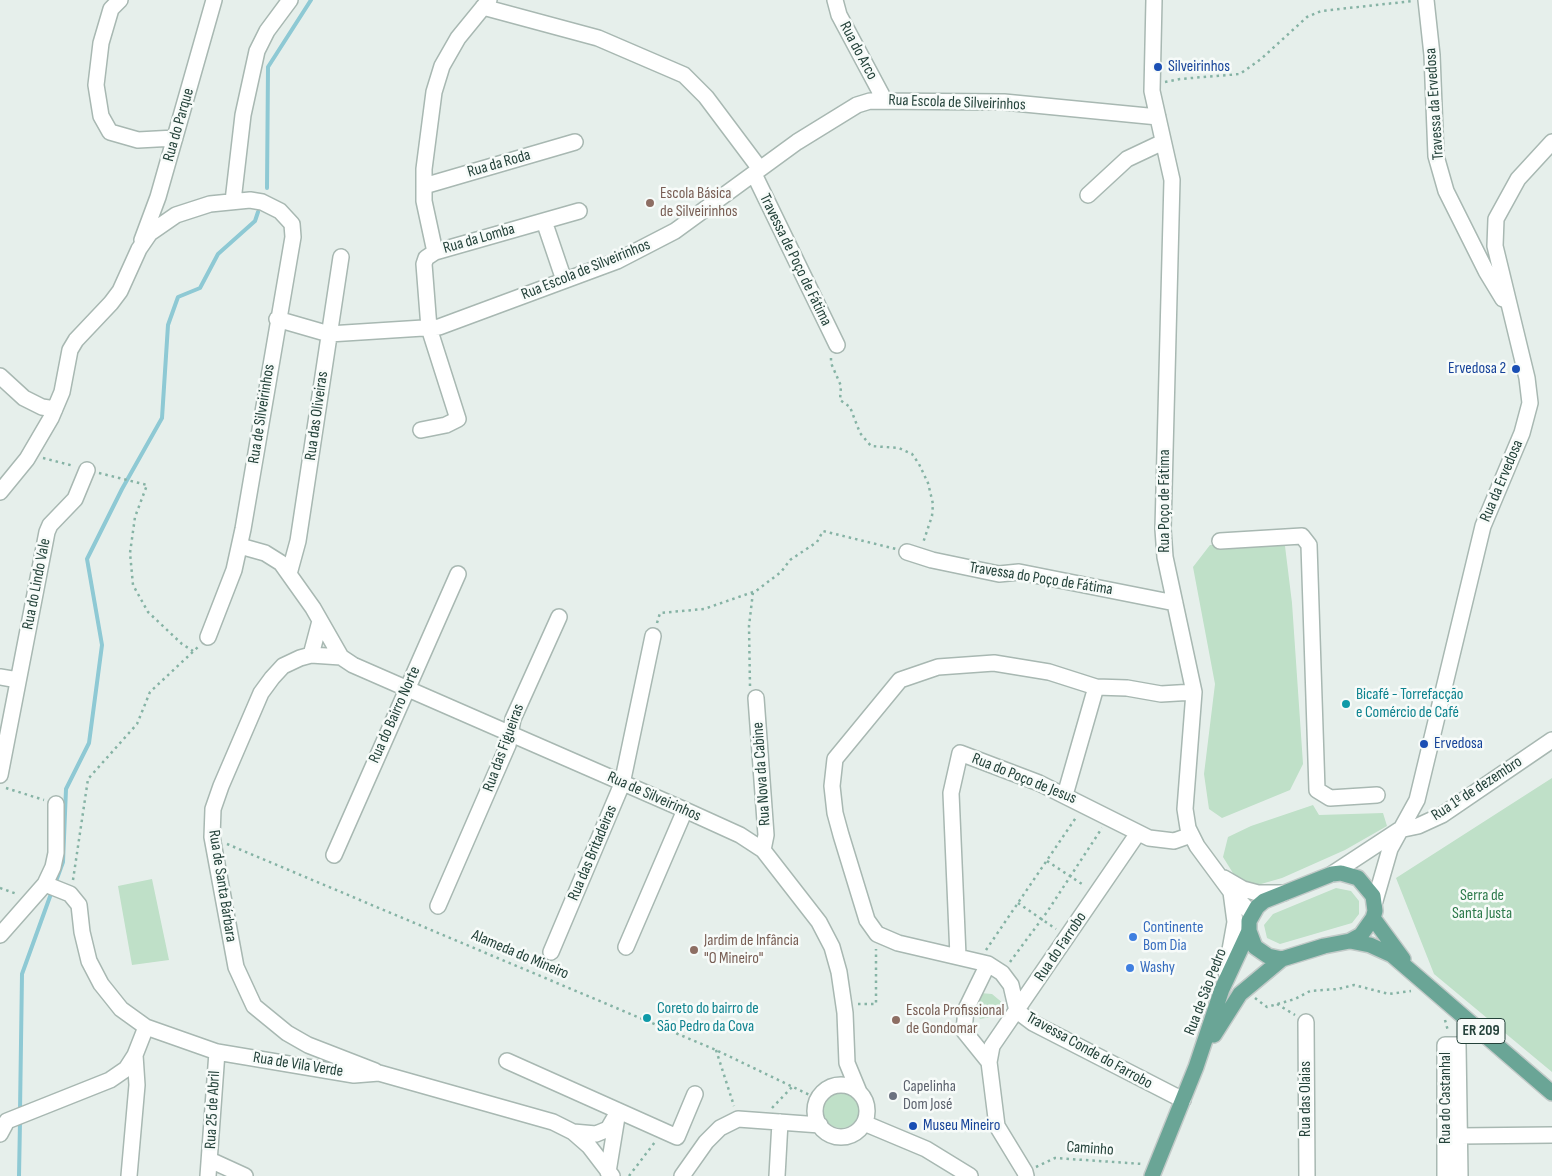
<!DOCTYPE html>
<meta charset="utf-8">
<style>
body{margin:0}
canvas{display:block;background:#e6efeb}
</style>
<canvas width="1552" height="1176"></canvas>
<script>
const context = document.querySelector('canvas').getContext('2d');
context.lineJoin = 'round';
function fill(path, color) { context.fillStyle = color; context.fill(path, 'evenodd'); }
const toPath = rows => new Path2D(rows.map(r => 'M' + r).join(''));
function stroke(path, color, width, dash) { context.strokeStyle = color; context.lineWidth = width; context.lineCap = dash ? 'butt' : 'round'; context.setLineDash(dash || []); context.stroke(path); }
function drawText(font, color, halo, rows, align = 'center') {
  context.font = font + ' "Sofia Sans Condensed",sans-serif'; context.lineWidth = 5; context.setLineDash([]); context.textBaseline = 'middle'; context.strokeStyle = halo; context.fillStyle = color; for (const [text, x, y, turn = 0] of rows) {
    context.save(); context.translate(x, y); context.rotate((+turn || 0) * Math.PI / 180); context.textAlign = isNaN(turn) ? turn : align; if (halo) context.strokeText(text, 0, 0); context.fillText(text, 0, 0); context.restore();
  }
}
const green = toPath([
 [1210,545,1285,546,1292,603,1303,764,1290,790,1222,818,1209,809,1204,774,1215,684,1193,567],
 [1552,778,1552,1072,1434,974,1396,878],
 [1313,805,1319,815,1383,813,1387,826,1345,850,1282,878,1254,886,1236,878,1223,857,1228,837,1251,826],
 [152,879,169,960,132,965,118,886],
 [1336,888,1351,891,1359,901,1359,914,1352,923,1280,944,1267,938,1264,925,1273,914],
 [980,993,992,994,1004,1004,1003,1015,980,1019,974,1009],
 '823 1110a18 18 0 1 1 36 0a18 18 0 1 1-36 0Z'
]);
const stream = toPath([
 [267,188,268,67,311,0],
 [55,884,63,862,66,789,89,743,102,645,87,559,122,489,162,418,168,325,178,297,200,288,218,254,255,221,258,212],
 [20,1111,22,974,52,891],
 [19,1176,20,1121]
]);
const path = toPath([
 [1165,82,1180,79,1240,74,1261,59,1307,17,1321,11,1413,1],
 [831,358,831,363,841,386,840,400,850,407,860,433,871,446,899,448,912,454,919,464,928,483,933,504,932,516,923,543],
 [43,458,74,466],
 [99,473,147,485,135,517,130,553,133,585,148,612,182,644,193,651],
 [657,623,660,613,704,609,756,591,781,572,790,560,817,542,823,531,896,549],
 [750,686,749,626,753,592],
 [6,788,44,800],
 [227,844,716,1050,818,1099],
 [1047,861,1085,886],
 [73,880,88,779,137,724,150,692,198,647],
 [0,888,17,894],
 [1018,903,1056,929],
 [986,950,1077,816],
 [1010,962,1047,912,1102,828],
 [1255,998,1267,1007,1295,999,1310,991,1338,989,1354,985,1389,994,1411,991],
 [858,1004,876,1004,876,949],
 [1277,1004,1295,1015],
 [1445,1020,1448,1031],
 [716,1050,734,1106],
 [772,1108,792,1087],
 [1036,1167,1055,1158,1143,1164],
 [629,1176,655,1142]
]);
const minor = toPath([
 [120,0,111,9,101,43,96,85,101,116,110,132,138,140,175,138],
 [835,0,839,15,885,101],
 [1154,0,1152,91,1172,180,1163,529,1165,557,1194,692,1185,809,1188,828,1197,846,1231,892,1252,914],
 [1426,0,1432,55,1436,156,1446,191,1486,271,1503,299],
 [483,7,598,38,684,75,706,97,760,169],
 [754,174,837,345],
 [424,186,575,142],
 [1088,195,1127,159,1163,142],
 [233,201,243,115,257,51,267,31,290,0],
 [544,221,564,280],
 [142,240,158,197,214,0],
 [435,252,424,201,424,169,434,92,442,66,458,38,489,0],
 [277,319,329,334,439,327,617,261,675,231,797,142,857,105,870,101,1004,102,1158,117],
 [0,376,24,398,42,407,55,409],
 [421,430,446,425,458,419,429,328,424,264,426,258,435,252,579,211],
 [0,492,27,459,51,418,62,392,70,350,76,340,111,303,120,291,139,249,150,233,176,215,210,204,250,200,262,202,280,211,292,224,293,237,243,529,234,570,208,637],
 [1220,541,1302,536,1309,545,1317,790,1330,798,1377,795],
 [240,546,265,553,281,563,313,608,341,657,353,665,685,810,740,835,763,850,819,922,832,947,839,972,845,1013,847,1063,859,1092],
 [907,552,932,560,999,574,1019,572,1175,603],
 [289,574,298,541,341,257],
 [311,655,320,621],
 [341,657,311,655,300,658,283,666,272,678,261,693,221,786,213,809,212,837,236,967,254,1006,287,1033,308,1045,375,1071],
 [0,677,18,680],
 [756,698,766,835,763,850],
 [0,775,47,532,50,525,75,499,87,470],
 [1065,795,1096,687],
 [334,855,458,574],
 [1332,874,1399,830,1418,826,1442,815,1552,740],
 [1224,878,1243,889,1258,893,1284,893],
 [45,884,70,894,79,905,82,932,89,961,101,984,121,1009,146,1027,217,1052,354,1075,379,1073,553,1122,573,1132,589,1146,612,1176],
 [1375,901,1390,849,1417,800,1483,526,1522,433,1530,403,1527,378,1495,246,1496,219,1518,179,1552,142],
 [438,906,508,745,513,719,559,617],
 [0,935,45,884,53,867,56,853,56,804],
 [626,947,685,810],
 [551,952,622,784,653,636],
 [958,956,951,793,960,753,1039,783,1149,838,1174,841,1191,835],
 [988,964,966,1009,964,1031,989,1062],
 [1226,972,1235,922,1231,892],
 [1306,1022,1307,1176],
 [507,1061,677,1137,695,1094],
 '815 1111a26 26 0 1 1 52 0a26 26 0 1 1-52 0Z',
 [1183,1100,1033,1023,1017,1011,1011,985,1002,973,988,964,898,943,877,934,867,920,841,835,835,813,832,786,835,759,900,680,938,667,994,663,1049,672,1096,687,1127,688,1161,694,1194,692],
 [864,1123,926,1149,970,1176],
 [573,1132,596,1134,608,1129,615,1117],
 [0,1134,7,1121,110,1080,126,1069,135,1055],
 [1460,1136,1552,1135],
 [210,1160,245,1176],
 [608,1172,618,1111],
 [129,1176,137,1085,135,1055,146,1027],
 [208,1176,217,1052],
 [682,1176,706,1142,720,1128,738,1119,820,1125],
 [777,1176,780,1122],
 [1026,1176,1025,1172,997,1126,989,1062,992,1046,1138,833],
 [1445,1176,1445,1045,1458,1045,1460,1176]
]);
const major = toPath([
 [1341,873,1358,878,1373,896,1375,911,1373,918,1361,935,1350,941,1324,946,1282,959,1268,956,1255,947,1249,931,1249,921,1257,907,1264,901,1332,874,1341,873],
 [1373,918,1403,959],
 [1350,941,1370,945,1392,955,1552,1093],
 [1214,1035,1240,994,1282,959],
 [1152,1176,1196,1067,1222,989,1249,931]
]);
const markers = [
 [1158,67,5,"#1a4fb4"],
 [650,203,5,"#8d6e63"],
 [1516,369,5,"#1a4fb4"],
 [1346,704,5,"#0f9aa8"],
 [1424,744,5,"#1a4fb4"],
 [1133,937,5,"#3f7fe0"],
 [694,950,5,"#8d6e63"],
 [1130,968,5,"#3f7fe0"],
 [647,1018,5,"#0f9aa8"],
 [896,1020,5,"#8d6e63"],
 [893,1096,5,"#6b7280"],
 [913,1126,5,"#1a4fb4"]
];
const shields = [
 [1481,1031,48]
];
const shieldNames = [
 ["ER 209",1481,1031]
];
const streetNames = [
 ["Rua do Arco",858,51,62],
 ["Rua Escola de Silveirinhos",957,103,2],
 ["Travessa da Ervedosa",1435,104,-94],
 ["Rua do Parque",179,125,-74],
 ["Rua da Roda",499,164,-16],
 ["Rua da Lomba",479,239,-16],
 ["Travessa de Poço de Fátima",795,260,64],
 ["Rua Escola de Silveirinhos",586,270,-22],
 ["Rua de Silveirinhos",262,414,-81],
 ["Rua das Oliveiras",317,416,-82],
 ["Rua da Ervedosa",1502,481,-67],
 ["Rua Poço de Fátima",1165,501,-90],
 ["Travessa do Poço de Fátima",1041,579,9],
 ["Rua do Lindo Vale",37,584,-79],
 ["Rua do Bairro Norte",395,715,-66],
 ["Rua das Figueiras",504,748,-70],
 ["Rua Nova da Cabine",762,774,-94],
 ["Rua do Poço de Jesus",1024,779,22],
 ["Rua 1º de dezembro",1477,789,-33],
 ["Rua de Silveirinhos",654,797,24],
 ["Rua das Britadeiras",593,853,-67],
 ["Rua de Santa Bárbara",222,886,81],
 ["Rua do Farrobo",1061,947,-56],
 ["Alameda do Mineiro",520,955,23],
 ["Rua de São Pedro",1206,992,-69],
 ["Travessa Conde do Farrobo",1089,1051,29],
 ["Rua de Vila Verde",298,1065,9],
 ["Rua do Castanhal",1446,1098,-90],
 ["Rua das Olaias",1306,1099,-90],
 ["Rua 25 de Abril",213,1110,-87],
 ["Caminho",1090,1149,4]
];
const transitNames = [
 ["Silveirinhos",1168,67],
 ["Ervedosa 2",1506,369,"right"],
 ["Ervedosa",1434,744],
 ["Museu Mineiro",923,1126]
];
const educationNames = [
 ["Escola Básica",660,194],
 ["de Silveirinhos",660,212],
 ["Jardim de Infância",704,941],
 ["\"O Mineiro\"",704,959],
 ["Escola Profissional",906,1011],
 ["de Gondomar",906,1029]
];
const cultureNames = [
 ["Bicafé - Torrefacção",1356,695],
 ["e Comércio de Café",1356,713],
 ["Coreto do bairro de",657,1009],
 ["São Pedro da Cova",657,1027]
];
const parkNames = [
 ["Serra de",1482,896],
 ["Santa Justa",1482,914]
];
const shopNames = [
 ["Continente",1143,928],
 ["Bom Dia",1143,946],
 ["Washy",1140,968]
];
const worshipNames = [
 ["Capelinha",903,1087],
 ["Dom José",903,1105]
];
fill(green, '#bfe0c8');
stroke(stream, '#8ec9d4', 4);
stroke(minor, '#a8b8b2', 18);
stroke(major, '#c2cac8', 18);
stroke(path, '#86b3a5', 2.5, [2.5, 4]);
stroke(minor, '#fff', 15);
stroke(major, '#6aa596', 15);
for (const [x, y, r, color] of markers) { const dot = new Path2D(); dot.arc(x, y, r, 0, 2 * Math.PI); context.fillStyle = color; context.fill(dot); stroke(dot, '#f7fbf9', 2); }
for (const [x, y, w] of shields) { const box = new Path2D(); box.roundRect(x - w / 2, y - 12.5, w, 25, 4); context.fillStyle = '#f7fbf9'; context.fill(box); stroke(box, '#24423a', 1); }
drawText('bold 15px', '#24423a', null, shieldNames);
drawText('16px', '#24423a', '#f7fbf9', streetNames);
drawText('16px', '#164399', '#f7fbf9', transitNames, 'left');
drawText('16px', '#785e54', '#f7fbf9', educationNames, 'left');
drawText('16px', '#0d838f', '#f7fbf9', cultureNames, 'left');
drawText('16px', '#2d7a4b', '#f7fbf9', parkNames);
drawText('16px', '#366cbe', '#f7fbf9', shopNames, 'left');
drawText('16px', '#5b616d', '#f7fbf9', worshipNames, 'left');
</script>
